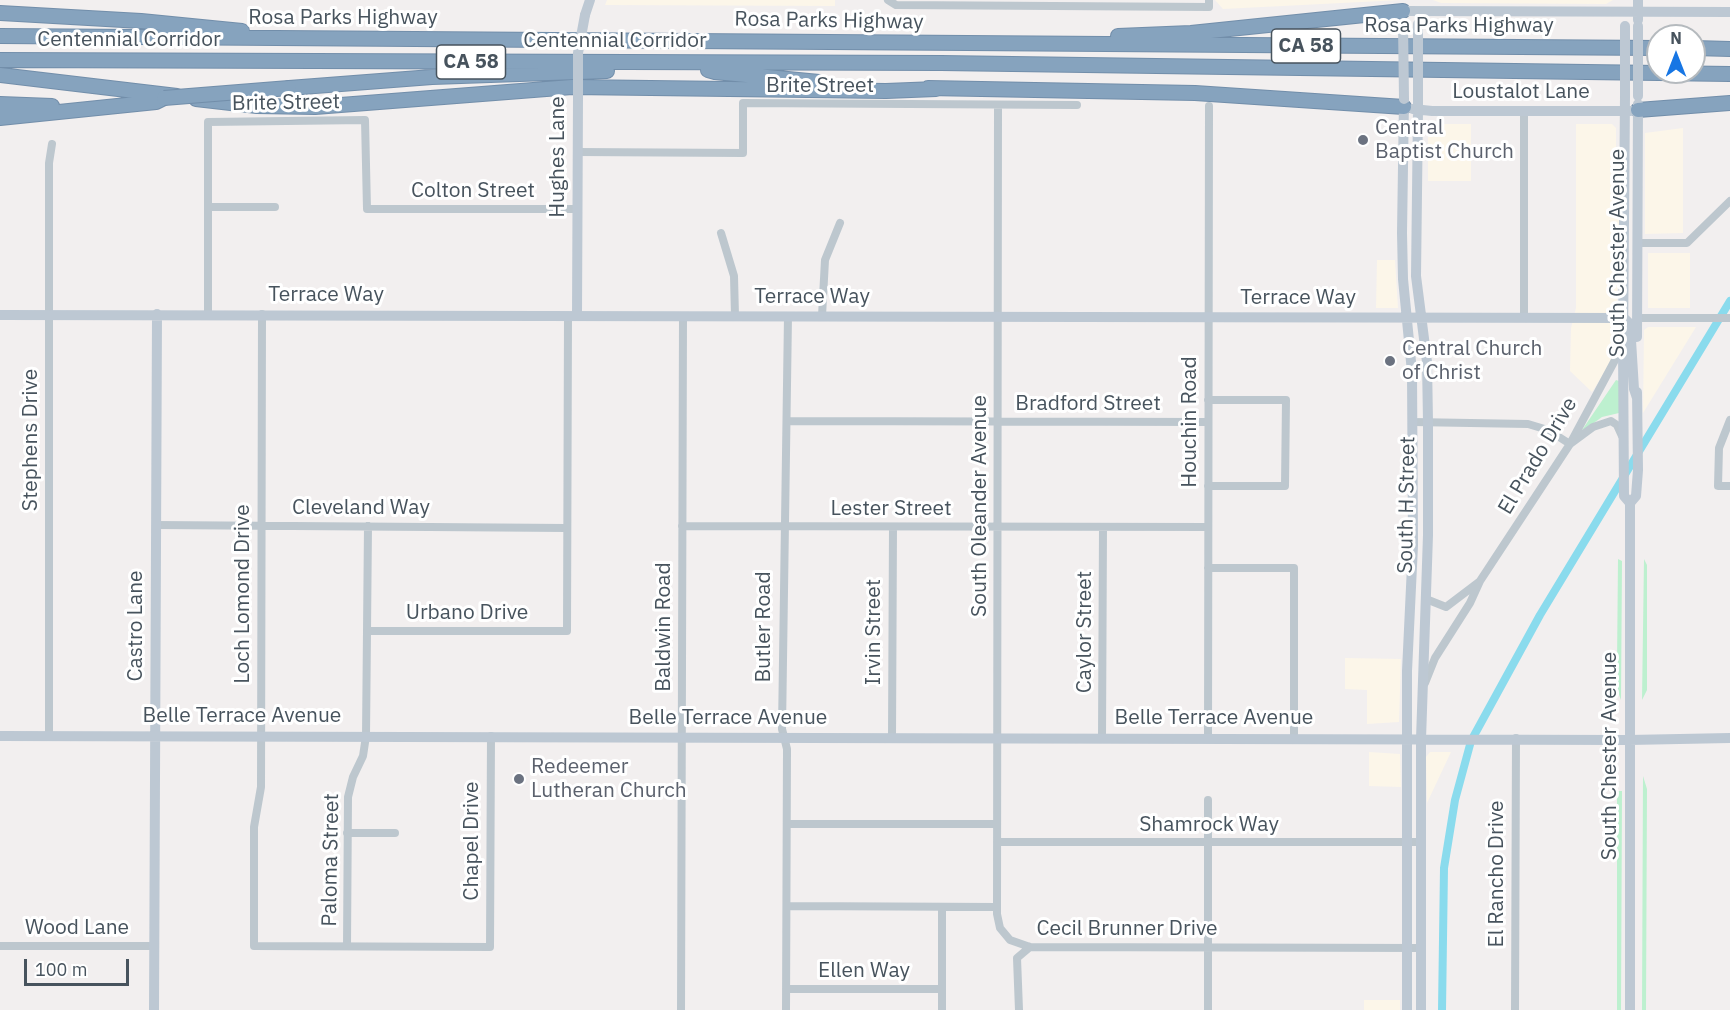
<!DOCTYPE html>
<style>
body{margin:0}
#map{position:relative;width:1730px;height:1010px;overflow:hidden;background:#f2efef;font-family:"IBM Plex Sans",sans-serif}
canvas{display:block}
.north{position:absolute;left:1646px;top:24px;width:60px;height:60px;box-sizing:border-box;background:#fff;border:2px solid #b5babe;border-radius:50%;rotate:0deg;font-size:16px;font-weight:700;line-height:24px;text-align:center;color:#47535d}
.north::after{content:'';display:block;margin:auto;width:21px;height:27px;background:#1776e4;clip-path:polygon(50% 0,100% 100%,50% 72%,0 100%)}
.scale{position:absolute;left:24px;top:959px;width:105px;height:27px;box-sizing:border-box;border:3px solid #47535d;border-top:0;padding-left:8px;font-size:18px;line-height:21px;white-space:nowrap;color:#47535d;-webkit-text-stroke:4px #fff;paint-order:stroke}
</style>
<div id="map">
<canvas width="1730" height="1010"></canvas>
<div class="north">N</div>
<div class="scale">100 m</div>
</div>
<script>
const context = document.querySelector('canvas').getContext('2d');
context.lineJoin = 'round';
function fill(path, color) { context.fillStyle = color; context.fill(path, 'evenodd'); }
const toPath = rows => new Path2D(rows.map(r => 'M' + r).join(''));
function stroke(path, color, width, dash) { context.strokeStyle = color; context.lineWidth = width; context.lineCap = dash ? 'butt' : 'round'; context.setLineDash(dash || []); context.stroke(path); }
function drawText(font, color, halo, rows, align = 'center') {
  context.font = font + ' "IBM Plex Sans",sans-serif'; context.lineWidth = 6; context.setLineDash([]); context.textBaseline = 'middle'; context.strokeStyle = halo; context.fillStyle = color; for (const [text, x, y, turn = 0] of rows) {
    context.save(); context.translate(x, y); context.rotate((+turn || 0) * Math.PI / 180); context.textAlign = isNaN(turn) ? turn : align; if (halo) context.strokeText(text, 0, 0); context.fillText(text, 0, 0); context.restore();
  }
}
const commercial = toPath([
 [607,0,835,0,835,6,605,5],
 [1215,0,1401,0,1223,9],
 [1433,0,1613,0,1606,4,1441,3],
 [1432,124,1471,124,1471,181,1428,181,1428,129],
 [1576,124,1612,124,1616,128,1616,182,1620,182,1617,308,1614,350,1609,365,1592,392,1570,371,1571,328,1576,308],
 [1683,128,1683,233,1645,234,1645,133],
 [1648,253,1690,253,1690,308,1648,308],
 [1377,260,1395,260,1398,308,1376,308],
 [1648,327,1696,327,1643,413,1644,330],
 [1345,658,1401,659,1399,722,1367,724,1367,690,1345,689],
 [1369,752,1400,754,1401,787,1369,786],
 [1430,752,1451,752,1427,803,1426,757],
 [1364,1000,1400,1000,1400,1010,1364,1010]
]);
const green = toPath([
 [1616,380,1619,381,1619,413,1602,417,1580,433],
 [1618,559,1622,561,1621,700,1618,692,1617,665],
 [1644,559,1647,565,1647,690,1642,700],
 [1643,776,1647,789,1646,1010,1642,1010],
 [1617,791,1622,791,1621,1010,1617,1010]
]);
const canal = toPath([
 [1442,1010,1444,868,1455,800,1471,741,1540,615,1730,301]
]);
const street = toPath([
 [888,0,896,5,1209,7,1209,0],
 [998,105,997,914,1000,928,1010,940,1030,947,1422,948],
 [1524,112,1524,318],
 [578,152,743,153,743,103,1077,105],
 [208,207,275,207],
 [721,233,734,276,735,316],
 [1638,243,1687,243,1730,201],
 [208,314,208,122,365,120,367,209,578,209],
 [262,314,261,787,254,827,254,946,490,947,491,736],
 [822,316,825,260,840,223],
 [1638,318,1730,318],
 [1730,420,1719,448,1718,486,1730,486],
 [788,421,1208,422],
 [1413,422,1528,424,1548,430,1570,444,1593,427,1611,421,1617,425,1622,436],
 [1208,486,1285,486,1286,400,1208,400],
 [156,525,566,528],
 [682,526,1208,527],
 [1208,568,1294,568,1294,738],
 [1426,599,1446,607,1479,582],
 [367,631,567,631,568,316],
 [1425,683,1435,658,1470,603,1480,581,1570,444,1622,347],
 [49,736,49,163,52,144],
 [892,737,893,527],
 [1102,737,1103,527],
 [1208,738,1209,106],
 [787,824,997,824],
 [347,833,395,833],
 [997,842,1421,842],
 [787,906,997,907],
 [0,946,155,946],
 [347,946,348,797,353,777,363,756,366,736,368,526],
 [786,989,942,989],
 [681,1010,683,316],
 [786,1010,787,749,782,729,788,316],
 [942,1010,942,907],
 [1019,1010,1017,958,1030,947],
 [1208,1010,1208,800],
 [1515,1010,1516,738]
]);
const secondary = toPath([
 [1403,11,1730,12],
 [585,15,590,0],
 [1638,20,1638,0],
 [1625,96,1623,346,1624,496,1630,503,1630,1010],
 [1404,100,1402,233,1403,279,1412,372,1413,545,1407,671,1407,1010],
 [1413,109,1432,111,1631,111],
 [1418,110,1416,276,1427,362,1428,422,1428,535,1421,739,1421,1010],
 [0,315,1624,318,1630,324,1634,389,1637,398],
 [577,316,578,97],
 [1637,337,1638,104],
 [1630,503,1636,496,1638,470,1637,392],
 [0,736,1629,740,1730,738],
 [154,1010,157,314]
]);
const highway = toPath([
 [0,13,141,21,242,31],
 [0,36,1658,48],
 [1118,36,1191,33,1403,11],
 [1694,48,1730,49],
 [0,60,941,63,1730,74],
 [708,70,715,72,819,82],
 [0,75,177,96],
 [289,88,432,77,607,71],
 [928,88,1195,93,1404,107],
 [196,99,257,106,315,107,572,87,886,91,936,89],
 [0,104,52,106],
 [1638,110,1730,103],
 [0,118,156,102,164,98]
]);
const secondaryBridge = toPath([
 [1403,23,1404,99],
 [1418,24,1418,110],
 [1625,96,1625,26],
 [1638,96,1638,26],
 [578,97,578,53,585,15]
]);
const highwayBridge = toPath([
 [164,98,289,88]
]);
const markers = [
 [1363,140,6,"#6b7280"],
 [1390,361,6,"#6b7280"],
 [519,779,6,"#6b7280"]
];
const shields = [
 [1306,46,69],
 [471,62,69]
];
const shieldNames = [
 ["CA 58",1306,46],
 ["CA 58",471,62]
];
const streetNames = [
 ["Rosa Parks Highway",343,18],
 ["Rosa Parks Highway",829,21,1],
 ["Rosa Parks Highway",1459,26],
 ["Centennial Corridor",129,40],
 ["Centennial Corridor",615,41],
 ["Brite Street",820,86],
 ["Loustalot Lane",1521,92],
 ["Brite Street",286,103,-1],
 ["Hughes Lane",558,157,-90],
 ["Colton Street",473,191],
 ["South Chester Avenue",1618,253,-90],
 ["Terrace Way",326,295],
 ["Terrace Way",812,297],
 ["Terrace Way",1298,298],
 ["Bradford Street",1088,404],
 ["Houchin Road",1190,422,-90],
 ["Stephens Drive",31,440,-90],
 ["El Prado Drive",1538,456,-59],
 ["South H Street",1407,505,-89],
 ["South Oleander Avenue",980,506,-90],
 ["Cleveland Way",361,508],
 ["Lester Street",891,509],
 ["Loch Lomond Drive",243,594,-90],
 ["Urbano Drive",467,613],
 ["Castro Lane",136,626,-90],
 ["Baldwin Road",664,627,-90],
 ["Butler Road",764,627,-90],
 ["Irvin Street",874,632,-90],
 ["Caylor Street",1085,632,-90],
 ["Belle Terrace Avenue",242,716],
 ["Belle Terrace Avenue",728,718],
 ["Belle Terrace Avenue",1214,718],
 ["South Chester Avenue",1610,756,-90],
 ["Shamrock Way",1209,825],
 ["Chapel Drive",472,841,-90],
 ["Paloma Street",331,860,-89],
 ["El Rancho Drive",1497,874,-90],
 ["Wood Lane",77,928],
 ["Cecil Brunner Drive",1127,929],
 ["Ellen Way",864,971]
];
const worshipNames = [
 ["Central",1375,128],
 ["Baptist Church",1375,152],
 ["Central Church",1402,349],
 ["of Christ",1402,373],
 ["Redeemer",531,767],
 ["Lutheran Church",531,791]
];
fill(commercial, '#fcf6e9');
fill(green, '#bdf0cf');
stroke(canal, '#8adbed', 8);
stroke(highway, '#728eaa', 16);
stroke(street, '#bdc7ce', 8);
stroke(secondary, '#bdc8d3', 10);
stroke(highway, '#86a3be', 14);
stroke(highwayBridge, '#728eaa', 16, []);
stroke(secondaryBridge, '#bdc8d3', 10);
stroke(highwayBridge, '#86a3be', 14);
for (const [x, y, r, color] of markers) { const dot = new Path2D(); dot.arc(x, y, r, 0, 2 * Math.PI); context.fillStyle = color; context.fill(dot); stroke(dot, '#fff', 2); }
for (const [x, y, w] of shields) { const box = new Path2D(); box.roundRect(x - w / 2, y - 17, w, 34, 4.5); context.fillStyle = '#fff'; context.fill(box); stroke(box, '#47535d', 1.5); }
drawText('bold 20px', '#47535d', null, shieldNames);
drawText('21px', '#47535d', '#fff', streetNames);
drawText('21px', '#5b616d', '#fff', worshipNames, 'left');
</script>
